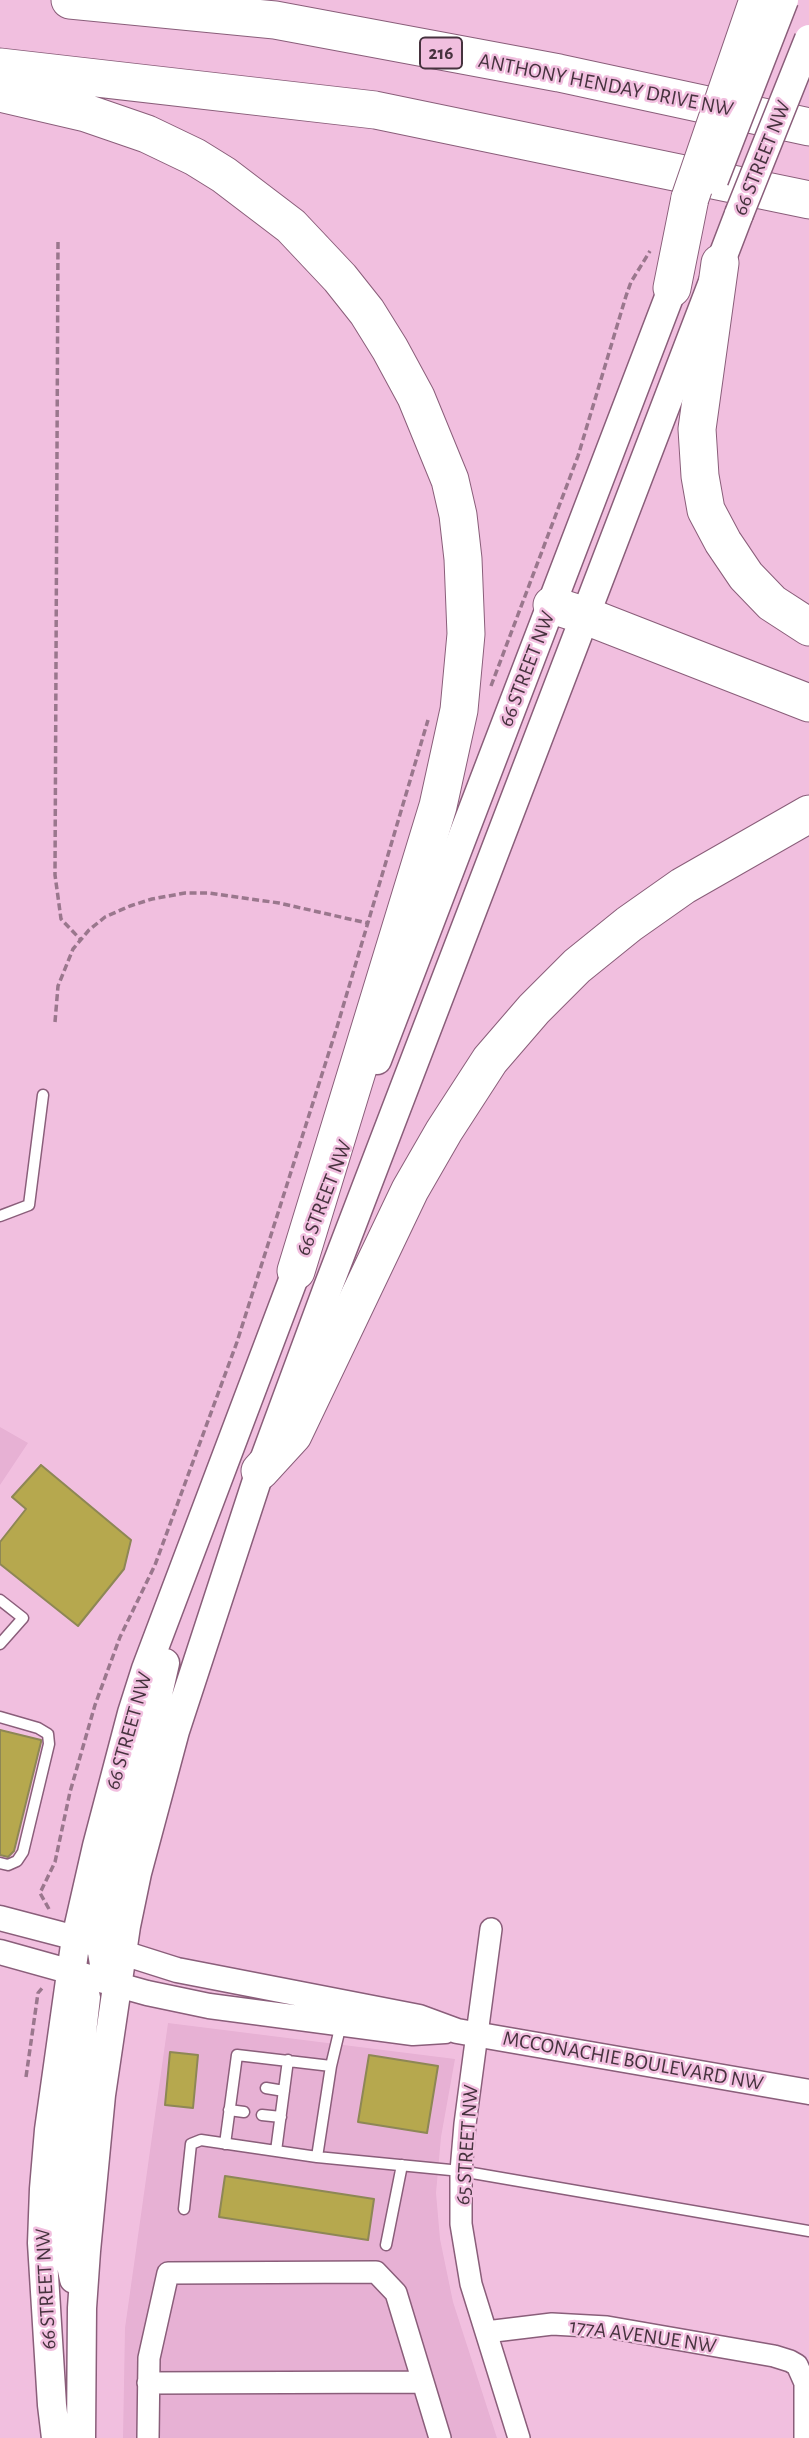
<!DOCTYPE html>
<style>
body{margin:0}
canvas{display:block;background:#f1bfdf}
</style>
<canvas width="809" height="2438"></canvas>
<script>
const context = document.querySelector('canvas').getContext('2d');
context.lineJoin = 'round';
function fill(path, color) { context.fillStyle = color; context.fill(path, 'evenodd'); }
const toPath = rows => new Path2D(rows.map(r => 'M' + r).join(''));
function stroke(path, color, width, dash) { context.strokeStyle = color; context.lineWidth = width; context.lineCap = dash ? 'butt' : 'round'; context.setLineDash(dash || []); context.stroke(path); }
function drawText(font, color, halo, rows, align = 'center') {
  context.font = font + ' "Alegreya Sans",sans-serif'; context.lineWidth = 5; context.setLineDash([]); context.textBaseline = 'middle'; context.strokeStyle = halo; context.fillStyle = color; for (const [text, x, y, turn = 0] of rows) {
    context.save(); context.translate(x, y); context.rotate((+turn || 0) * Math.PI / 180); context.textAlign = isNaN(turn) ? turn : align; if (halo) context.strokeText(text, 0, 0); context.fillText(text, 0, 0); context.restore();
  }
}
const built = toPath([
 [0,1427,28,1443,0,1485],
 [168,2023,455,2059,441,2137,436,2193,440,2239,453,2302,497,2438,123,2438,125,2328]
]);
const building = toPath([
 [41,1465,131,1540,124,1569,78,1626,0,1564,0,1542,26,1509,12,1497,41,1465],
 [0,1730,41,1740,41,1742,14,1851,8,1857,0,1855,0,1730],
 [170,2052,198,2055,193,2108,165,2105,170,2052],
 [369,2055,438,2066,427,2133,358,2122,369,2055],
 [225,2176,374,2199,368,2240,219,2217,225,2176]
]);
const path = toPath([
 [58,242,55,875,61,919,81,940],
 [491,686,578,456,626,296,631,282,650,251],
 [55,1022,58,986,73,949,89,930,105,917,130,906,152,899,185,893,209,893,279,903,367,923],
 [49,1909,40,1893,55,1862,70,1792,95,1705,120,1637,155,1565,237,1342,337,1027,428,720],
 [26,2077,38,1993,43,1987]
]);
const service = toPath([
 [0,1216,29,1205,43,1095],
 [0,1600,23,1618,0,1644],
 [0,1717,38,1728,48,1734,49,1744,23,1852,17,1861,8,1865,0,1863],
 [266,2088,284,2091],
 [229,2110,244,2112],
 [262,2115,281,2117],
 [225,2144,237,2055,331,2066],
 [276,2151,288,2060],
 [317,2157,331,2066,341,2024],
 [184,2209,191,2144,201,2140,317,2157,461,2171,809,2231],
 [386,2245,402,2165]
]);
const minor = toPath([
 [491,1929,465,2124,461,2171,461,2224,471,2284,519,2438],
 [486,2332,552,2324,607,2327,774,2356,790,2361,797,2365,805,2383,805,2438],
 [148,2383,423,2382],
 [148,2438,149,2358,168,2273,376,2272,396,2293,440,2438]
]);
const tertiary = toPath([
 [0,1918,76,1938,177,1970,419,2017,457,2031,809,2092],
 [0,1952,147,1993,209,2006,413,2033,445,2031]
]);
const secondary = toPath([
 [377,1060,679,271],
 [117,1984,109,1975,104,1964,101,1946,165,1663],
 [74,2279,65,2237,64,2192,86,1997],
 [56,2438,52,2405,42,2243,44,2189,49,2130,76,1938,97,1846,132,1713,146,1669,304,1251],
 [81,2438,82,2308,86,2251,101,2095,126,1926,137,1873,175,1731,260,1471,328,1287,739,214]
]);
const motorway = toPath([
 [70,0,275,20,559,73,809,127],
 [0,67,375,110,809,200],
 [0,93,86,113,147,134,195,157,224,175,291,226,340,278,367,312,390,349,416,397,450,480,458,515,463,559,466,634,459,710,438,806,296,1271],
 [720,263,697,429,700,476,706,510,723,542,746,576,772,603,809,627],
 [672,288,690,198],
 [552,605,586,616,809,703],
 [260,1471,293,1435,410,1190,444,1131,490,1060,534,1009,577,966,629,924,683,886,809,814]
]);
const secondaryBridge = toPath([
 [714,180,784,0],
 [739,214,809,39]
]);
const motorwayBridge = toPath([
 [690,198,758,0]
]);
const shields = [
 [441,53,42]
];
const shieldNames = [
 ["216",441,53]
];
const streetNames = [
 ["ANTHONY HENDAY DRIVE NW",606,85,11],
 ["66 STREET NW",762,158,-68],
 ["66 STREET NW",527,669,-69],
 ["66 STREET NW",324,1198,-69],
 ["66 STREET NW",129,1731,-74],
 ["MCCONACHIE BOULEVARD NW",633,2061,10],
 ["65 STREET NW",467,2145,-86],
 ["66 STREET NW",46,2289,-93],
 ["177A AVENUE NW",643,2336,8]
];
fill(built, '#e7b1d4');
fill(building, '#b6a84e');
stroke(building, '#8e8755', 2);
stroke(service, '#8a5e7a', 13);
stroke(minor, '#8a5e7a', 24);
stroke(tertiary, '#8a5e7a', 27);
stroke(secondary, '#8a5e7a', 31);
stroke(motorway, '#8a5e7a', 39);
stroke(path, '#9a778d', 3.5, [7, 3.5]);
stroke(service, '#fff', 10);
stroke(minor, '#fff', 21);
stroke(tertiary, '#fff', 24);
stroke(secondary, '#fff', 28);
stroke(motorway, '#fff', 37);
stroke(secondaryBridge, '#8a5e7a', 31, []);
stroke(motorwayBridge, '#8a5e7a', 39, []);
stroke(secondaryBridge, '#fff', 28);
stroke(motorwayBridge, '#fff', 37);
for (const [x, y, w] of shields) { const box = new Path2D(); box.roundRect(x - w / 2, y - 15.5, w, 31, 5); context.fillStyle = '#f1bfdf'; context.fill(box); stroke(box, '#46323e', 2); }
drawText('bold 19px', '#46323e', null, shieldNames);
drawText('21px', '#46323e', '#f1bfdf', streetNames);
</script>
